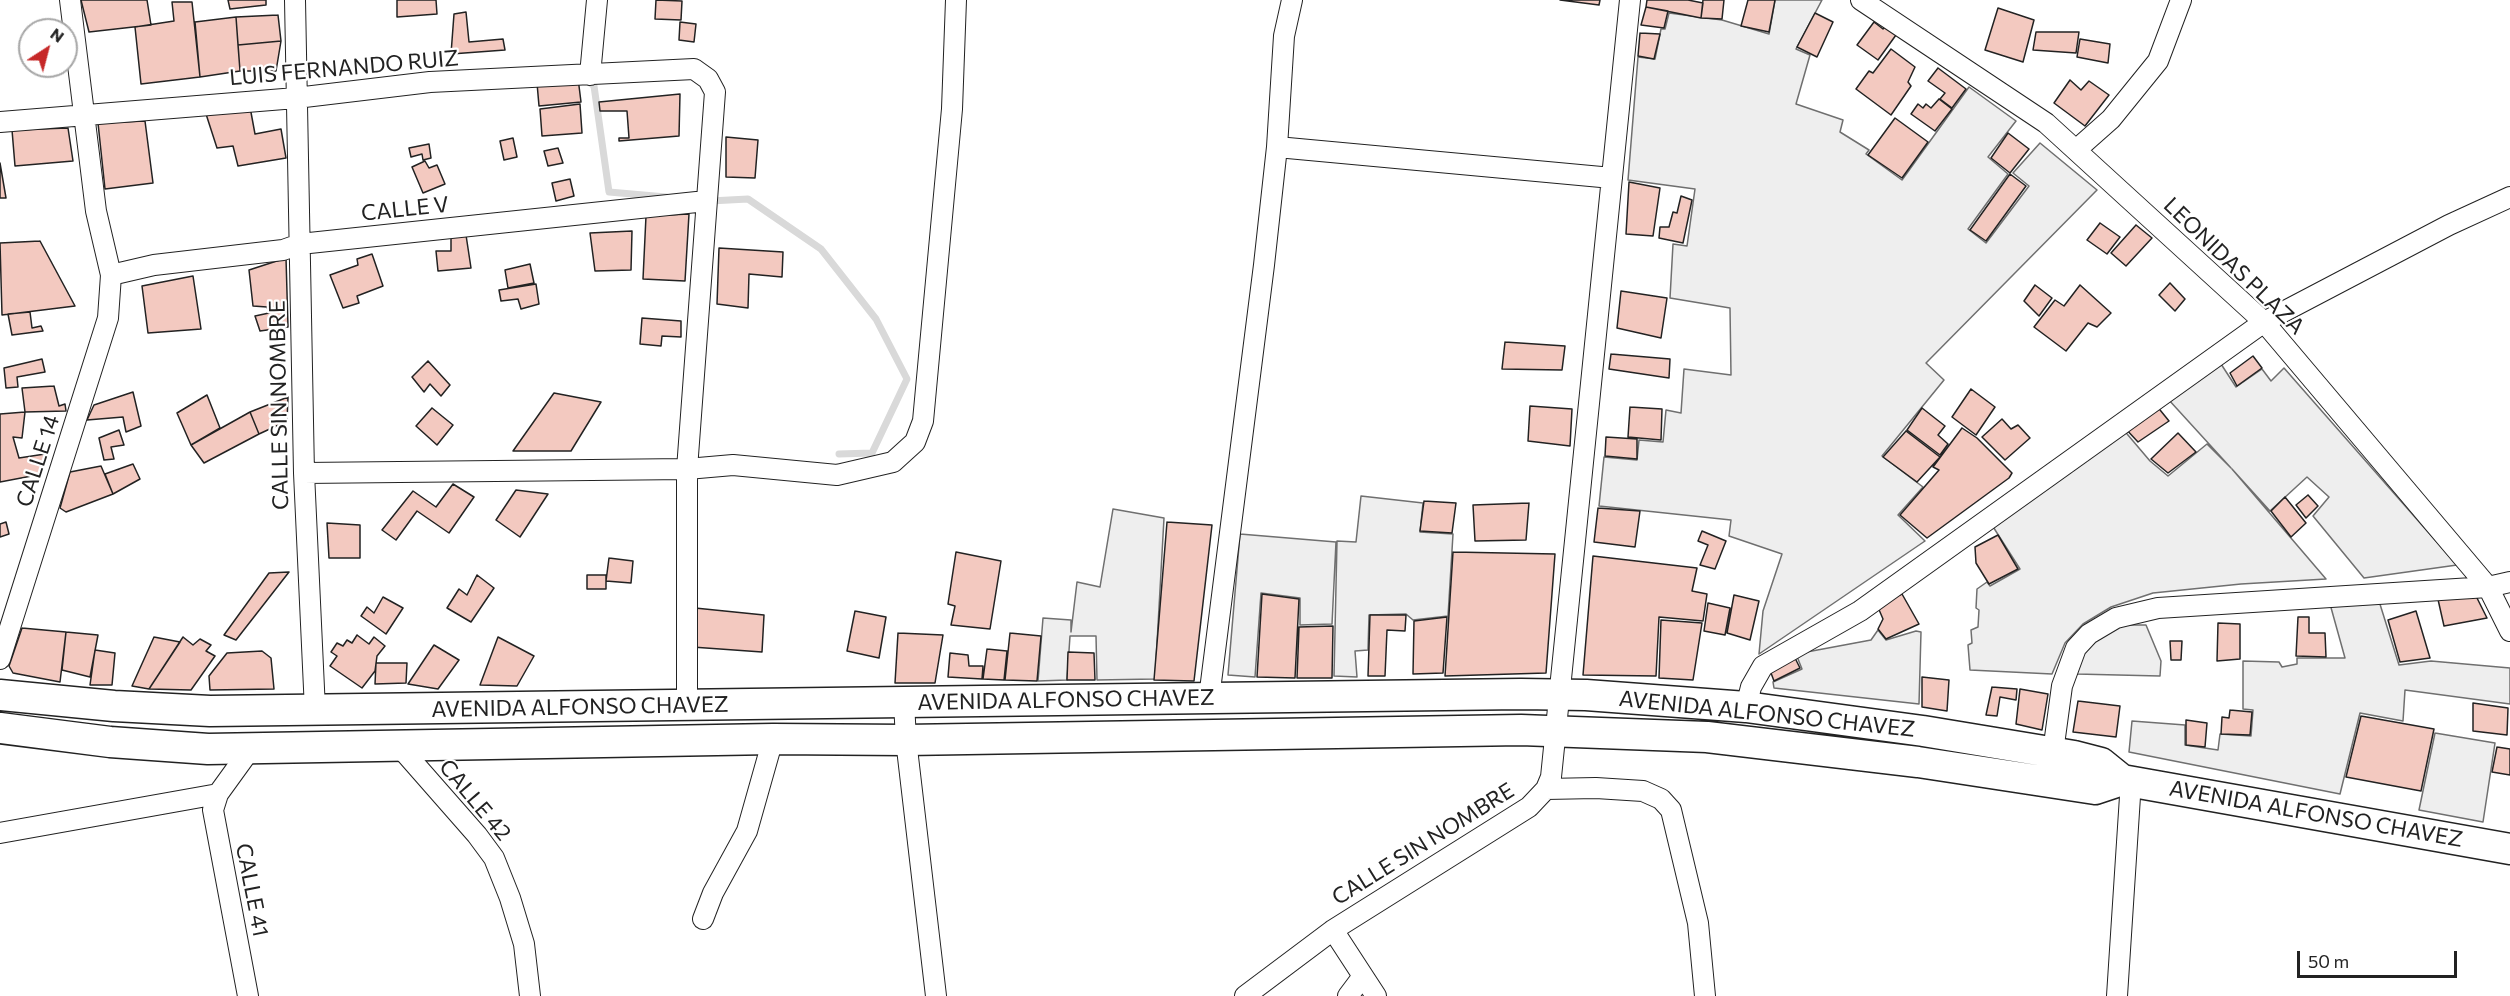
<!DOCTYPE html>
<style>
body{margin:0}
#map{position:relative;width:2510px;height:996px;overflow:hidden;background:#fff;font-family:Commissioner,sans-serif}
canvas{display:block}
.north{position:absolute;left:18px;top:18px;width:60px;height:60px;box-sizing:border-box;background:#fff;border:2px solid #a7a7a7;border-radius:50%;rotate:36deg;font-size:16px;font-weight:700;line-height:24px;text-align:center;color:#222}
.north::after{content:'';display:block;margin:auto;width:21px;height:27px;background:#c62828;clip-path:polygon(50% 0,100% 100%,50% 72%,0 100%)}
.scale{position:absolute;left:2297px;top:951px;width:160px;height:27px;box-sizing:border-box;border:3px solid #222;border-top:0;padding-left:8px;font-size:18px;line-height:21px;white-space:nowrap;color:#222;-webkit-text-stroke:4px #fff;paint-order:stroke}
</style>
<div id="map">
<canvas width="2510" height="996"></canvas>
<div class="north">N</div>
<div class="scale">50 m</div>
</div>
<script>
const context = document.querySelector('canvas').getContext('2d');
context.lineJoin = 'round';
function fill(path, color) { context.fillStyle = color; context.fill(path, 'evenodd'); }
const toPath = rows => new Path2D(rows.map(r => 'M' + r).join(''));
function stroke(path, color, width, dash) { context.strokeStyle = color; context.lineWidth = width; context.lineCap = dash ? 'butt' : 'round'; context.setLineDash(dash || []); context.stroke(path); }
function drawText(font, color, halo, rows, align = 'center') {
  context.font = font + ' Commissioner,sans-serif'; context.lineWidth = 4.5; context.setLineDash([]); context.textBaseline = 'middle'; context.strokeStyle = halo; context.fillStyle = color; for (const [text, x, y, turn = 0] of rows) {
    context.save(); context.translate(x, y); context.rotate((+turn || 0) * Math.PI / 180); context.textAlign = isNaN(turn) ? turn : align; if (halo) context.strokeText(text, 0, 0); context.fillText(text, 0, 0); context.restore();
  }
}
const green = toPath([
 [1775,0,1822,0,1796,49,1810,55,1796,104,1843,120,1840,132,1869,150,1866,154,1902,180,1969,87,2016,121,1988,157,2008,174,1968,229,1986,243,2029,186,2013,173,2040,143,2097,190,1926,363,1944,380,1882,456,1923,487,1898,515,1925,541,1759,654,1763,611,1782,554,1729,536,1731,520,1599,506,1604,457,1637,460,1639,440,1663,442,1666,410,1681,413,1684,369,1731,375,1730,308,1670,298,1673,244,1687,246,1695,189,1628,180,1638,57,1655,59,1661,29,1665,29,1669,13,1722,20,1769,34,1775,0],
 [2221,364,2236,387,2262,369,2271,381,2284,368,2457,565,2364,578,2313,516,2329,497,2307,477,2270,511,2232,469,2326,579,2241,584,2153,593,2111,607,2083,624,2065,643,2052,674,1970,670,1968,645,1972,643,1971,630,1978,627,1979,610,1976,608,1977,589,1987,582,1990,586,2020,569,1990,522,2122,428,2150,461,2168,476,2207,444,2231,468,2168,399,2221,364],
 [1361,496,1423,503,1420,532,1453,534,1448,616,1413,620,1406,614,1369,615,1368,650,1355,651,1357,677,1334,676,1337,541,1356,542,1361,496],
 [1113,509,1164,518,1155,679,1097,680,1096,636,1070,636,1067,680,1038,681,1043,618,1071,620,1071,632,1077,582,1100,587,1113,509],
 [1240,534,1336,542,1332,624,1300,625,1300,598,1261,593,1255,677,1228,675,1240,534],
 [2379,601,2399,665,2431,661,2510,668,2510,704,2405,690,2403,721,2360,713,2340,794,2129,752,2132,721,2185,725,2185,745,2218,750,2220,734,2251,736,2253,710,2243,709,2243,661,2279,662,2282,667,2297,664,2297,658,2345,658,2330,604,2379,601],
 [2102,625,2146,625,2161,661,2160,676,2076,674,2084,634,2102,625],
 [1878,630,1886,640,1916,631,1921,632,1919,704,1774,688,1773,682,1802,669,1796,654,1871,640,1878,630],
 [2435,733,2495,743,2483,822,2419,810,2435,733]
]);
const stream = toPath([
 [586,79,594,86,609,192,666,197],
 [710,201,748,199,821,249,876,319,907,379,872,453,839,454]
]);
const building = toPath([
 [81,0,147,0,151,25,89,32,81,0],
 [228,0,266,0,266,5,230,9,228,0],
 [397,0,436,0,437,14,397,17,397,0],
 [656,0,682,1,681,20,655,19,656,0],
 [1560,0,1600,0,1599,5,1560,0],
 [1647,0,1688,0,1703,3,1701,18,1646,7,1647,0],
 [1703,0,1724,0,1722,19,1701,18,1703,0],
 [1748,0,1775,0,1769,32,1741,26,1748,0],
 [172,2,192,2,200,77,141,84,135,27,174,21,172,2],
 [1646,7,1668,11,1664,28,1641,25,1646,7],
 [1998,8,2034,20,2023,62,1985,50,1998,8],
 [466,12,469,42,503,39,505,50,451,54,454,14,466,12],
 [1815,13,1833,22,1817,57,1797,47,1815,13],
 [278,15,281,41,238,45,236,17,278,15],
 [236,17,240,71,200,77,195,22,236,17],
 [680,22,696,24,694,42,679,40,680,22],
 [1874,22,1883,29,1886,26,1896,35,1878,60,1857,45,1874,22],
 [2036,32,2079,32,2076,53,2033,50,2036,32],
 [1640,33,1660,34,1654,59,1638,56,1640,33],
 [2080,39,2110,44,2108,63,2077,57,2080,39],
 [281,41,276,71,240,71,238,45,281,41],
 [1891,49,1915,67,1908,82,1911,86,1891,115,1856,89,1869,71,1873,73,1891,49],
 [1938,68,1966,89,1952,108,1940,99,1945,93,1928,81,1938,68],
 [578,78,581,102,539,106,537,83,578,78],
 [2070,80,2081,90,2089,81,2109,95,2085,126,2054,103,2070,80],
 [680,94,679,136,619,141,619,138,629,138,627,111,600,111,599,102,680,94],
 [1939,99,1952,109,1935,131,1911,114,1918,104,1923,108,1926,104,1931,108,1939,99],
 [580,104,582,133,542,136,540,109,580,104],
 [250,107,255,134,281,129,286,158,238,166,233,146,217,148,206,114,250,107],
 [1895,118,1928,142,1902,178,1868,155,1895,118],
 [145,121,153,183,105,189,98,123,145,121],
 [68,128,73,161,15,166,12,130,68,128],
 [2008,133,2029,149,2010,173,1991,158,2008,133],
 [726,137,758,140,755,178,726,177,726,137],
 [513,138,517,157,504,160,500,141,513,138],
 [429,144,431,158,423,160,422,154,411,157,409,148,429,144],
 [558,148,563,163,548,166,544,151,558,148],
 [425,161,429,168,437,165,445,184,423,193,412,167,425,161],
 [0,163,6,198,0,198,0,163],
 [2010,174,2026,186,1986,241,1970,230,2010,174],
 [570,179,574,196,556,201,552,183,570,179],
 [1629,182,1660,188,1653,236,1626,234,1629,182],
 [1681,196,1692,200,1683,243,1659,238,1660,227,1669,227,1673,212,1677,213,1681,196],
 [689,214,685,281,643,279,646,216,689,214],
 [2100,223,2120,237,2107,254,2087,240,2100,223],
 [2136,225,2152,238,2126,266,2111,253,2136,225],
 [632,231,631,270,595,271,590,233,632,231],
 [466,235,471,268,438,271,436,251,451,251,451,236,466,235],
 [40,241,75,306,2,315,0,243,40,241],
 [719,248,783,252,782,277,749,274,748,308,717,304,719,248],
 [372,254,383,286,357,296,359,303,343,308,330,275,358,265,357,259,372,254],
 [286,258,288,327,260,331,255,316,269,313,267,307,253,306,249,270,286,258],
 [530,264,534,283,508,288,505,270,530,264],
 [193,276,201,329,148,333,142,286,193,276],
 [2170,283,2185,299,2175,311,2159,295,2170,283],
 [536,284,539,304,521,309,518,299,501,301,499,290,536,284],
 [2035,285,2052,298,2039,316,2024,301,2035,285],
 [2080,285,2111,313,2097,327,2088,323,2066,351,2034,327,2055,300,2064,306,2080,285],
 [1621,291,1667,298,1661,338,1617,328,1621,291],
 [30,312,32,328,41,326,43,331,12,335,8,314,30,312],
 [642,318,681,321,681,337,662,336,661,346,640,344,642,318],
 [1505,342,1565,346,1562,370,1502,369,1505,342],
 [1611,354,1670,359,1669,378,1609,369,1611,354],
 [2253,356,2262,368,2237,386,2230,373,2253,356],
 [42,359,45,372,17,377,18,387,6,388,4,368,42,359],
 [428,361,450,385,441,396,430,384,424,392,412,377,428,361],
 [54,386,59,406,65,404,66,411,25,412,22,388,54,386],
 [1971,389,1995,407,1976,435,1952,417,1971,389],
 [133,392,141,426,126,432,123,417,87,420,94,405,133,392],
 [554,393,601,402,571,451,513,451,554,393],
 [207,395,220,428,191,445,177,413,207,395],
 [288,397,287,421,259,434,250,412,288,397],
 [2156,405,2169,421,2138,442,2124,427,2156,405],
 [1530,406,1572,409,1570,446,1528,441,1530,406],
 [1630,407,1662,409,1661,440,1628,437,1630,407],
 [432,408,453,425,437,445,416,426,432,408],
 [1922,408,1945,426,1938,435,1948,444,1940,455,1907,430,1922,408],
 [25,412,22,438,13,437,19,458,45,454,42,474,0,482,0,414,25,412],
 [250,412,259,434,204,463,191,445,250,412],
 [2002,419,2011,429,2018,425,2030,438,2005,460,1982,437,2002,419],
 [1962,428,1977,438,2012,473,2009,478,1927,538,1900,515,1939,470,1933,467,1962,428],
 [119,430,124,445,111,447,114,459,104,460,99,438,119,430],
 [1906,431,1940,457,1917,482,1883,457,1906,431],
 [2178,433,2196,452,2168,473,2151,459,2178,433],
 [1606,437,1637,439,1637,459,1605,456,1606,437],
 [133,464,140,479,113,494,105,474,133,464],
 [101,466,113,494,66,512,60,508,70,472,101,466],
 [453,484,474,497,449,533,417,511,396,540,382,530,413,491,436,507,453,484],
 [516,490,548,494,520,537,496,520,516,490],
 [2308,495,2318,506,2306,518,2296,505,2308,495],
 [2285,497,2306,523,2291,537,2271,511,2285,497],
 [1424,501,1456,503,1452,533,1420,531,1424,501],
 [1529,503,1526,540,1475,541,1473,505,1529,503],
 [1598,508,1640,511,1635,547,1594,542,1598,508],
 [6,522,9,534,0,537,0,524,6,522],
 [1167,522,1212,525,1194,681,1154,680,1167,522],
 [327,523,360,525,360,558,329,558,327,523],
 [1702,531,1726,541,1715,569,1700,565,1708,545,1698,541,1702,531],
 [1998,535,2018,569,1989,584,1976,563,1975,547,1998,535],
 [956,552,1001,561,990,629,951,625,955,606,948,604,956,552],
 [1453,552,1555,554,1546,673,1445,676,1453,552],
 [1593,556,1697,568,1692,591,1707,594,1703,621,1659,617,1656,676,1583,675,1593,556],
 [609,558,633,561,631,583,606,581,609,558],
 [289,572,236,640,224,635,269,573,289,572],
 [477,575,494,588,471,622,447,608,459,589,467,595,477,575],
 [587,575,606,575,606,589,587,589,587,575],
 [2474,592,2487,618,2444,626,2437,595,2474,592],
 [1262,594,1299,599,1295,678,1257,677,1262,594],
 [1902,594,1919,624,1886,639,1878,629,1883,619,1877,605,1902,594],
 [1734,595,1759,601,1750,640,1727,633,1734,595],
 [383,597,403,608,386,634,361,616,367,607,374,613,383,597],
 [1708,603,1730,608,1725,635,1704,631,1708,603],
 [695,608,764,615,762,652,692,647,695,608],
 [855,611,886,617,879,658,847,651,855,611],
 [2416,611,2430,658,2400,662,2388,620,2416,611],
 [1370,615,1406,615,1405,631,1387,630,1385,676,1368,676,1370,615],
 [1447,617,1443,673,1413,674,1414,621,1447,617],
 [2298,617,2309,617,2309,633,2325,633,2326,657,2296,656,2298,617],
 [1661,620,1702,623,1693,680,1659,678,1661,620],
 [2218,623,2240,624,2240,659,2217,661,2218,623],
 [1333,626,1332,678,1297,678,1299,627,1333,626],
 [22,628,66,632,60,682,13,673,9,666,22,628],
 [66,632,98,635,90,677,62,670,66,632],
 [898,633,943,635,935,683,895,683,898,633],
 [1010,633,1041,636,1037,681,1005,680,1010,633],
 [357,635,369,644,374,637,385,646,377,656,375,671,362,688,330,666,337,656,331,652,337,643,343,646,347,640,352,643,357,635],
 [154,637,180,642,149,689,132,686,154,637],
 [183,637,193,645,200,639,211,645,206,651,215,656,191,690,149,689,183,637],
 [498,637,534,656,517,686,480,685,498,637],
 [2170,641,2182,641,2181,660,2171,660,2170,641],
 [434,645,459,660,438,689,408,684,434,645],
 [987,649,1007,651,1004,680,983,679,987,649],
 [95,650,115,653,112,685,90,685,95,650],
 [262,651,271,658,274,689,210,690,209,676,227,653,262,651],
 [1068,652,1094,653,1095,680,1067,680,1068,652],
 [1792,652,1800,668,1774,681,1768,665,1792,652],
 [950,653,968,655,969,666,983,666,982,679,948,677,950,653],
 [376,663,407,663,406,683,375,684,376,663],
 [1922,677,1949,680,1947,711,1922,707,1922,677],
 [1992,687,2017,689,2016,700,2000,697,1997,716,1986,715,1992,687],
 [2020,689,2048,694,2042,730,2016,724,2020,689],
 [2078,701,2120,706,2116,737,2073,732,2078,701],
 [2473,703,2508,708,2507,735,2473,731,2473,703],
 [2230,710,2252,712,2250,735,2221,734,2222,717,2229,718,2230,710],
 [2361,716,2434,729,2421,791,2346,777,2361,716],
 [2186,720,2207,723,2205,747,2186,745,2186,720],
 [2497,747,2510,749,2510,775,2492,772,2497,747]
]);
const street = toPath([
 [295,0,304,473,315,710],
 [1861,0,2046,123,2264,322,2488,587,2510,631],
 [590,75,597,0],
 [0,122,296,98,430,82,694,69,708,79,715,92,687,469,687,706],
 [1277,147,1612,178],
 [2076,150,2111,119,2158,61,2181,0],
 [111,275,154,265,283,250,300,244,706,201],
 [304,473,687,469,733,465,837,475,893,462,915,442,923,421,952,109,956,0],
 [0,659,108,318,111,275,96,211,70,0],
 [1209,698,1264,265,1277,147,1284,36,1292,0],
 [904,702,906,740,936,996],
 [1746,707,1751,687,1763,666,1860,611,2264,322,2449,225,2510,197],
 [398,745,477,835,494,858,510,898,524,944,530,996],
 [2053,752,2062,686,2076,648,2089,634,2116,618,2158,608,2488,587,2510,582],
 [1546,789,1596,788,1643,791,1661,799,1671,810,1698,923,1705,996],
 [0,833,218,794],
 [703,919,713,893,747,831,773,739],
 [1333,930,1376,996],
 [248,996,213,810,218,794,252,747],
 [1245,996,1333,930,1529,807,1546,789,1551,777,1630,0],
 [1348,996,1363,976],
 [2117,996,2131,781]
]);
const primary = toPath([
 [0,695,114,706,210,711,1521,694,1586,695,1746,707,1923,731,2074,756,2101,763,2122,780],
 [0,728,110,742,208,749,773,739,906,740,1521,730,1707,737,1918,762,2095,789,2122,780,2510,849]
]);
const streetNames = [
 ["LUIS FERNANDO RUIZ",344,68,-5],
 ["CALLE V",405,209,-6],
 ["LEONIDAS PLAZA",2234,266,44],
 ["CALLE SIN NOMBRE",279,405,-91],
 ["CALLE 14",38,461,-72],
 ["AVENIDA ALFONSO CHAVEZ",1066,700,-1],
 ["AVENIDA ALFONSO CHAVEZ",580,707,-1],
 ["AVENIDA ALFONSO CHAVEZ",1767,714,6],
 ["CALLE 42",475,800,50],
 ["AVENIDA ALFONSO CHAVEZ",2316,814,10],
 ["CALLE SIN NOMBRE",1423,844,-32],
 ["CALLE 41",252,890,79]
];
fill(green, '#eee');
stroke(green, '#6f6f6f', 1.5);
stroke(stream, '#d9d9d9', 7);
fill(building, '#f3c9c0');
stroke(building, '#222', 1.5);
stroke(street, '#222', 22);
stroke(primary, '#222', 33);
stroke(street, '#fff', 20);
stroke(primary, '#fff', 30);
drawText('22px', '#222', '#fff', streetNames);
</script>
